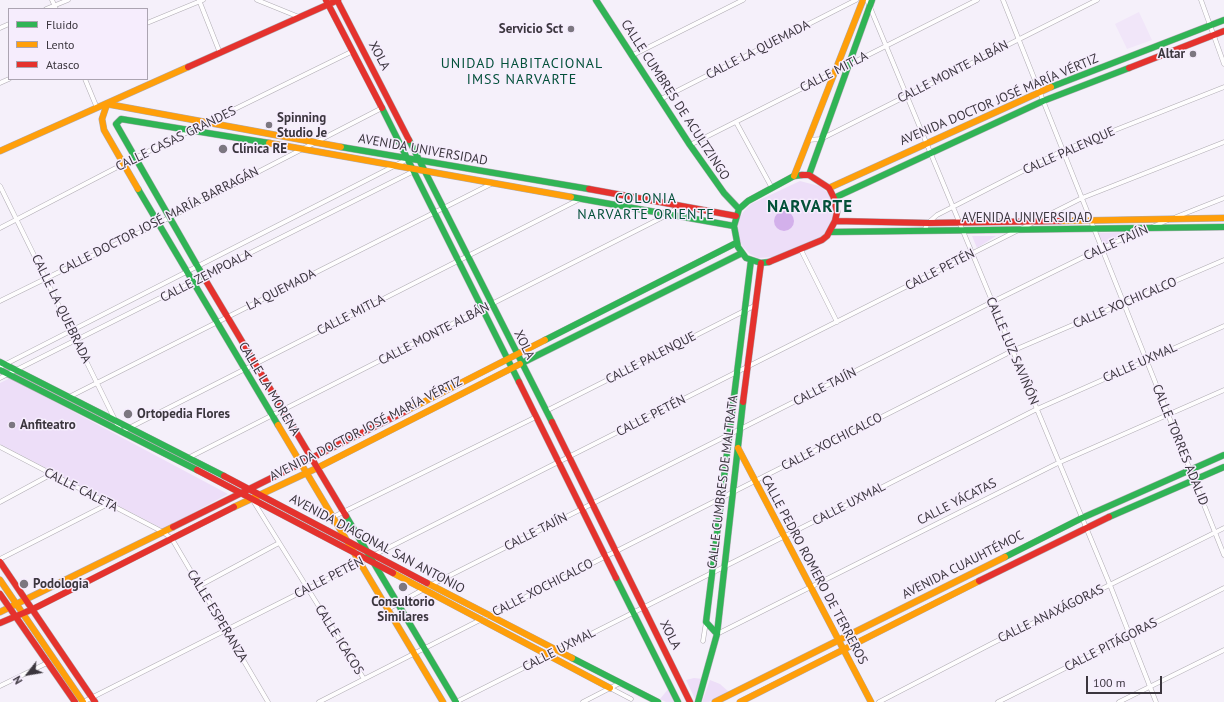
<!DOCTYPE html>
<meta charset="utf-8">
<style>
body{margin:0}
#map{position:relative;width:1224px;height:702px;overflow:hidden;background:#f5f0fa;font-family:"PT Sans",sans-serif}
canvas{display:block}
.legend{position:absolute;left:8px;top:8px;width:140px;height:72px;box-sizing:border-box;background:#f6edfd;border:1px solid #aba4b1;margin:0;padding:5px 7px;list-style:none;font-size:12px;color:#3b363e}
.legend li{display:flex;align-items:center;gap:8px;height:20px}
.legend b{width:20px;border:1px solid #aba4b1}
.north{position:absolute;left:8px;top:654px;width:40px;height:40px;-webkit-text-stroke:3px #f6edfd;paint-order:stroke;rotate:239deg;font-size:11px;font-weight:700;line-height:16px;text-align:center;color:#3b363e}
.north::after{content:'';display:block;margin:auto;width:14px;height:18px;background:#3b363e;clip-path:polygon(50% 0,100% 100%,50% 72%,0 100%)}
.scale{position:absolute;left:1086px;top:676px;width:76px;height:18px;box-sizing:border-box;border:2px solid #3b363e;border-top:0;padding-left:5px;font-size:12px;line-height:14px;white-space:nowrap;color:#3b363e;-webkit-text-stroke:3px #f6edfd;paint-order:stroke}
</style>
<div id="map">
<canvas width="1224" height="702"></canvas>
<ul class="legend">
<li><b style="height:5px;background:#30b455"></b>Fluido</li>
<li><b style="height:5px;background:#ff9f0a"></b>Lento</li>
<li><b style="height:5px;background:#e5322d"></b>Atasco</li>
</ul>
<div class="north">N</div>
<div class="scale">100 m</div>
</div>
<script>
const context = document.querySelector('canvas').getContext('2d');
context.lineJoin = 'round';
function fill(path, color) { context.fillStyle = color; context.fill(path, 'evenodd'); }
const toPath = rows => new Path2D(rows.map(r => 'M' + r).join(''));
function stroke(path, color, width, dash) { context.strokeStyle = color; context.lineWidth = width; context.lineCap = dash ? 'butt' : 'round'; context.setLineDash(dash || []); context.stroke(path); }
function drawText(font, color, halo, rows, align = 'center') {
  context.font = font + ' "PT Sans",sans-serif'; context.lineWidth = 3; context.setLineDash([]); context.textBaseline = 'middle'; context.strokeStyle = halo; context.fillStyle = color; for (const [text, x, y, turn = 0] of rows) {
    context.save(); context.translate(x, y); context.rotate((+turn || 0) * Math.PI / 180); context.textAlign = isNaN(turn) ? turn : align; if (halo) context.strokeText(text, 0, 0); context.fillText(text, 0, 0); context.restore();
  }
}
const built = toPath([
 [1139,12,1152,40,1127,49,1115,24]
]);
const green = toPath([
 [800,181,819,186,827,192,832,200,834,210,833,219,829,228,823,236,775,257,758,258,750,254,743,247,739,239,737,229,739,219,744,211,751,204],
 [1122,232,1123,235,1103,246,1098,233],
 [972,236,996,236,977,248],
 [10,378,228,494,163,529,0,444,0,383],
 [694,678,703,679,696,701,686,680],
 [710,680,720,684,729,692,709,702,702,702],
 [669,688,676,702,666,702,660,699]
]);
const water = toPath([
 '774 221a10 10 0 1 1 20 0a10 10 0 1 1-20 0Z'
]);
const street = toPath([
 [52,0,56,9],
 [199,0,220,53],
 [257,0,299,17],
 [867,0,1110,585,1156,702],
 [1003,0,1224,555],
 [1201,0,1224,64],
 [46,9,68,0],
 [147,23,203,0],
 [0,28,9,24],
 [633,55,743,0],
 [85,79,97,108],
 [0,83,9,79],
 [661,99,856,0],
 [736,122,772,188],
 [808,140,821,139,1097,0],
 [690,145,977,0],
 [0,186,121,432,580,199],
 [1176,217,1224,198],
 [1152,227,1168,220],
 [0,228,135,158,353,51],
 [924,231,928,223,937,215,1062,151,1224,87],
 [801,250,837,322],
 [0,301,157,224,382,108],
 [0,367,406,160],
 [0,378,412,172],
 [69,397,493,183],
 [546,411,756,305],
 [0,447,163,532,172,539,268,702],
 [188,458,669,214,678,207],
 [252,499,364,679],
 [0,502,50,475],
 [333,517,536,417],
 [374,555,1082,198,1224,142],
 [0,559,108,504],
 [431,585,992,302,1102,248,1146,229],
 [199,586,279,543],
 [388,609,424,589],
 [488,616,1012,351,1224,260],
 [717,634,1058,463,1224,390],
 [703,641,706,622],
 [0,686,47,663],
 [610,688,631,699],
 [83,702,363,561],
 [319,702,482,619],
 [456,702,1037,409,1224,326],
 [583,702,620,683],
 [879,702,993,643,1224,528],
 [998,702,1224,588],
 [1119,702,1224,650]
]);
const fast = toPath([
 [596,0,690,145,724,193,739,209],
 [1051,87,1224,20],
 [382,108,519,382],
 [409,140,552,422],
 [341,147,589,189],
 [809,175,872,0],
 [138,189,278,425],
 [571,197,734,226],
 [834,198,1043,101,1129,68],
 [830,232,1224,227],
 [769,262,761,263,746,258,738,247,734,226,739,209,748,201,794,176,802,175],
 [206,281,116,124,121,119,269,143],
 [545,340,736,243],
 [0,362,224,476],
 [520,364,742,253],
 [0,370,197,470],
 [346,516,456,702],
 [1109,517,1224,467],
 [1005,557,1082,518,1224,455],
 [616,578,678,702],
 [717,634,706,622,751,260],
 [572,658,658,702],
 [698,702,717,634,743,402]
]);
const slow = toPath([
 [269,143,571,197],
 [0,151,188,67],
 [794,176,863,0],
 [829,188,1051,87],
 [138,189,104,130,102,119,107,104,341,147],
 [1060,221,1224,218],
 [408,410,545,340],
 [278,425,443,702],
 [738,448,871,702],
 [234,507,317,468,520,364],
 [393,573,610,688],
 [0,580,83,702],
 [427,583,572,658],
 [0,612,173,527],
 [715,702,1005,557],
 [740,702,979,581]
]);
const jam = toPath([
 [326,0,382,108],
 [337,0,409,140],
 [188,67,338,0],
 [1129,68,1224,31],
 [589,189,736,216],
 [835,221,928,223,1060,221],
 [769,262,822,240,827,236,835,221,837,212,834,198,829,188,809,175,802,175],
 [206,281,346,516],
 [519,382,616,578],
 [743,402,761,263],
 [552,422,690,702],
 [197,470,393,573],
 [224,476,427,583],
 [173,527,408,410],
 [0,562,95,702],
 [979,581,1109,517],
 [0,594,75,702],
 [0,623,33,609,234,507]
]);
const markers = [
 [571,29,4,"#7c7780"],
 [1193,54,4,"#7c7780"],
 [269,125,4,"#7c7780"],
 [223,149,5,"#7c7780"],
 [128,414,5,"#7c7780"],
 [12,425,4,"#7c7780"],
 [24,584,5,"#7c7780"],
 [403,587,5,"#7c7780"]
];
const poiNames = [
 ["Servicio Sct",563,29,"right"],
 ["Altar",1185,54,"right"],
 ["Spinning",277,118],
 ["Studio Je",277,133],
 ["Clínica RE",232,149],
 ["Ortopedia Flores",137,414],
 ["Anfiteatro",20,425],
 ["Podologia",33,584],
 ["Consultorio",403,602,"center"],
 ["Similares",403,617,"center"]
];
const streetNames = [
 ["CALLE LA QUEMADA",758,50,-27],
 ["XOLA",379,56,62],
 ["CALLE MITLA",834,72,-27],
 ["CALLE MONTE ALBÁN",953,72,-27],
 ["CALLE CUMBRES DE ACULTZINGO",675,100,57],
 ["AVENIDA DOCTOR JOSÉ MARÍA VÉRTIZ",999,100,-23],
 ["CALLE CASAS GRANDES",176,139,-26],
 ["AVENIDA UNIVERSIDAD",423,150,10],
 ["CALLE PALENQUE",1069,151,-24],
 ["AVENIDA UNIVERSIDAD",1027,218],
 ["CALLE DOCTOR JOSÉ MARÍA BARRAGÁN",159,221,-27],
 ["CALLE TAJÍN",1116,243,-24],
 ["CALLE PETÉN",940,270,-27],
 ["CALLE ZEMPOALA",206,276,-27],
 ["LA QUEMADA",281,290,-27],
 ["CALLE XOCHICALCO",1125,303,-23],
 ["CALLE LA QUEBRADA",61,309,64],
 ["CALLE MITLA",351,315,-27],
 ["CALLE MONTE ALBÁN",434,334,-27],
 ["XOLA",524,345,64],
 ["CALLE LUZ SAVIÑÓN",1012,351,67],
 ["CALLE PALENQUE",651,358,-27],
 ["CALLE UXMAL",1140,363,-24],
 ["CALLE TAJÍN",825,387,-27],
 ["CALLE LA MORENA",269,389,59],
 ["CALLE PETÉN",651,416,-27],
 ["AVENIDA DOCTOR JOSÉ MARÍA VÉRTIZ",366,429,-27],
 ["CALLE XOCHICALCO",832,442,-27],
 ["CALLE TORRES ADALID",1180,445,68],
 ["CALLE CUMBRES DE MALTRATA",723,482,-83],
 ["CALLE CALETA",81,490,27],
 ["CALLE YÁCATAS",957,502,-27],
 ["CALLE UXMAL",849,504,-27],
 ["CALLE TAJÍN",536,532,-27],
 ["AVENIDA DIAGONAL SAN ANTONIO",377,544,28],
 ["AVENIDA CUAUHTÉMOC",963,565,-27],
 ["CALLE PEDRO ROMERO DE TERREROS",814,570,62],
 ["CALLE PETÉN",329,578,-27],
 ["CALLE XOCHICALCO",543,588,-27],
 ["CALLE ANAXÁGORAS",1051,614,-26],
 ["CALLE ESPERANZA",217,616,59],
 ["XOLA",670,635,63],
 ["CALLE ICACOS",339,640,58],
 ["CALLE PITÁGORAS",1111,645,-27],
 ["CALLE UXMAL",559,650,-27]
];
const neighbourhoodNames = [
 ["UNIDAD HABITACIONAL",522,64],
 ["IMSS NARVARTE",522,80],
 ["COLONIA",646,199],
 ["NARVARTE ORIENTE",646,215]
];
const districtNames = [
 ["NARVARTE",810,207]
];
fill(built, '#f1e6f9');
fill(green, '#eddef8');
fill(water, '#d3b0eb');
stroke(street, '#afabb2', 5);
stroke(fast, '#afabb2', 7);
stroke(slow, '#afabb2', 7);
stroke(jam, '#afabb2', 7);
stroke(street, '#fefdfe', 4);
stroke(fast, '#30b455', 6);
stroke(slow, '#ff9f0a', 6);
stroke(jam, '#e5322d', 6);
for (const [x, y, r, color] of markers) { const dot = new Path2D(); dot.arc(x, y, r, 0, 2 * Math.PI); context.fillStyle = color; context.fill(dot); stroke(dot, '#f6edfd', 1.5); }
drawText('bold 13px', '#3b363e', '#f6edfd', poiNames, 'left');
drawText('13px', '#3b363e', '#f6edfd', streetNames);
context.letterSpacing = '1px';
drawText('14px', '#035139', '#f6edfd', neighbourhoodNames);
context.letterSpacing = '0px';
context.letterSpacing = '1px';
drawText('bold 17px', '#035139', '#f6edfd', districtNames);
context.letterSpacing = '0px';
</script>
